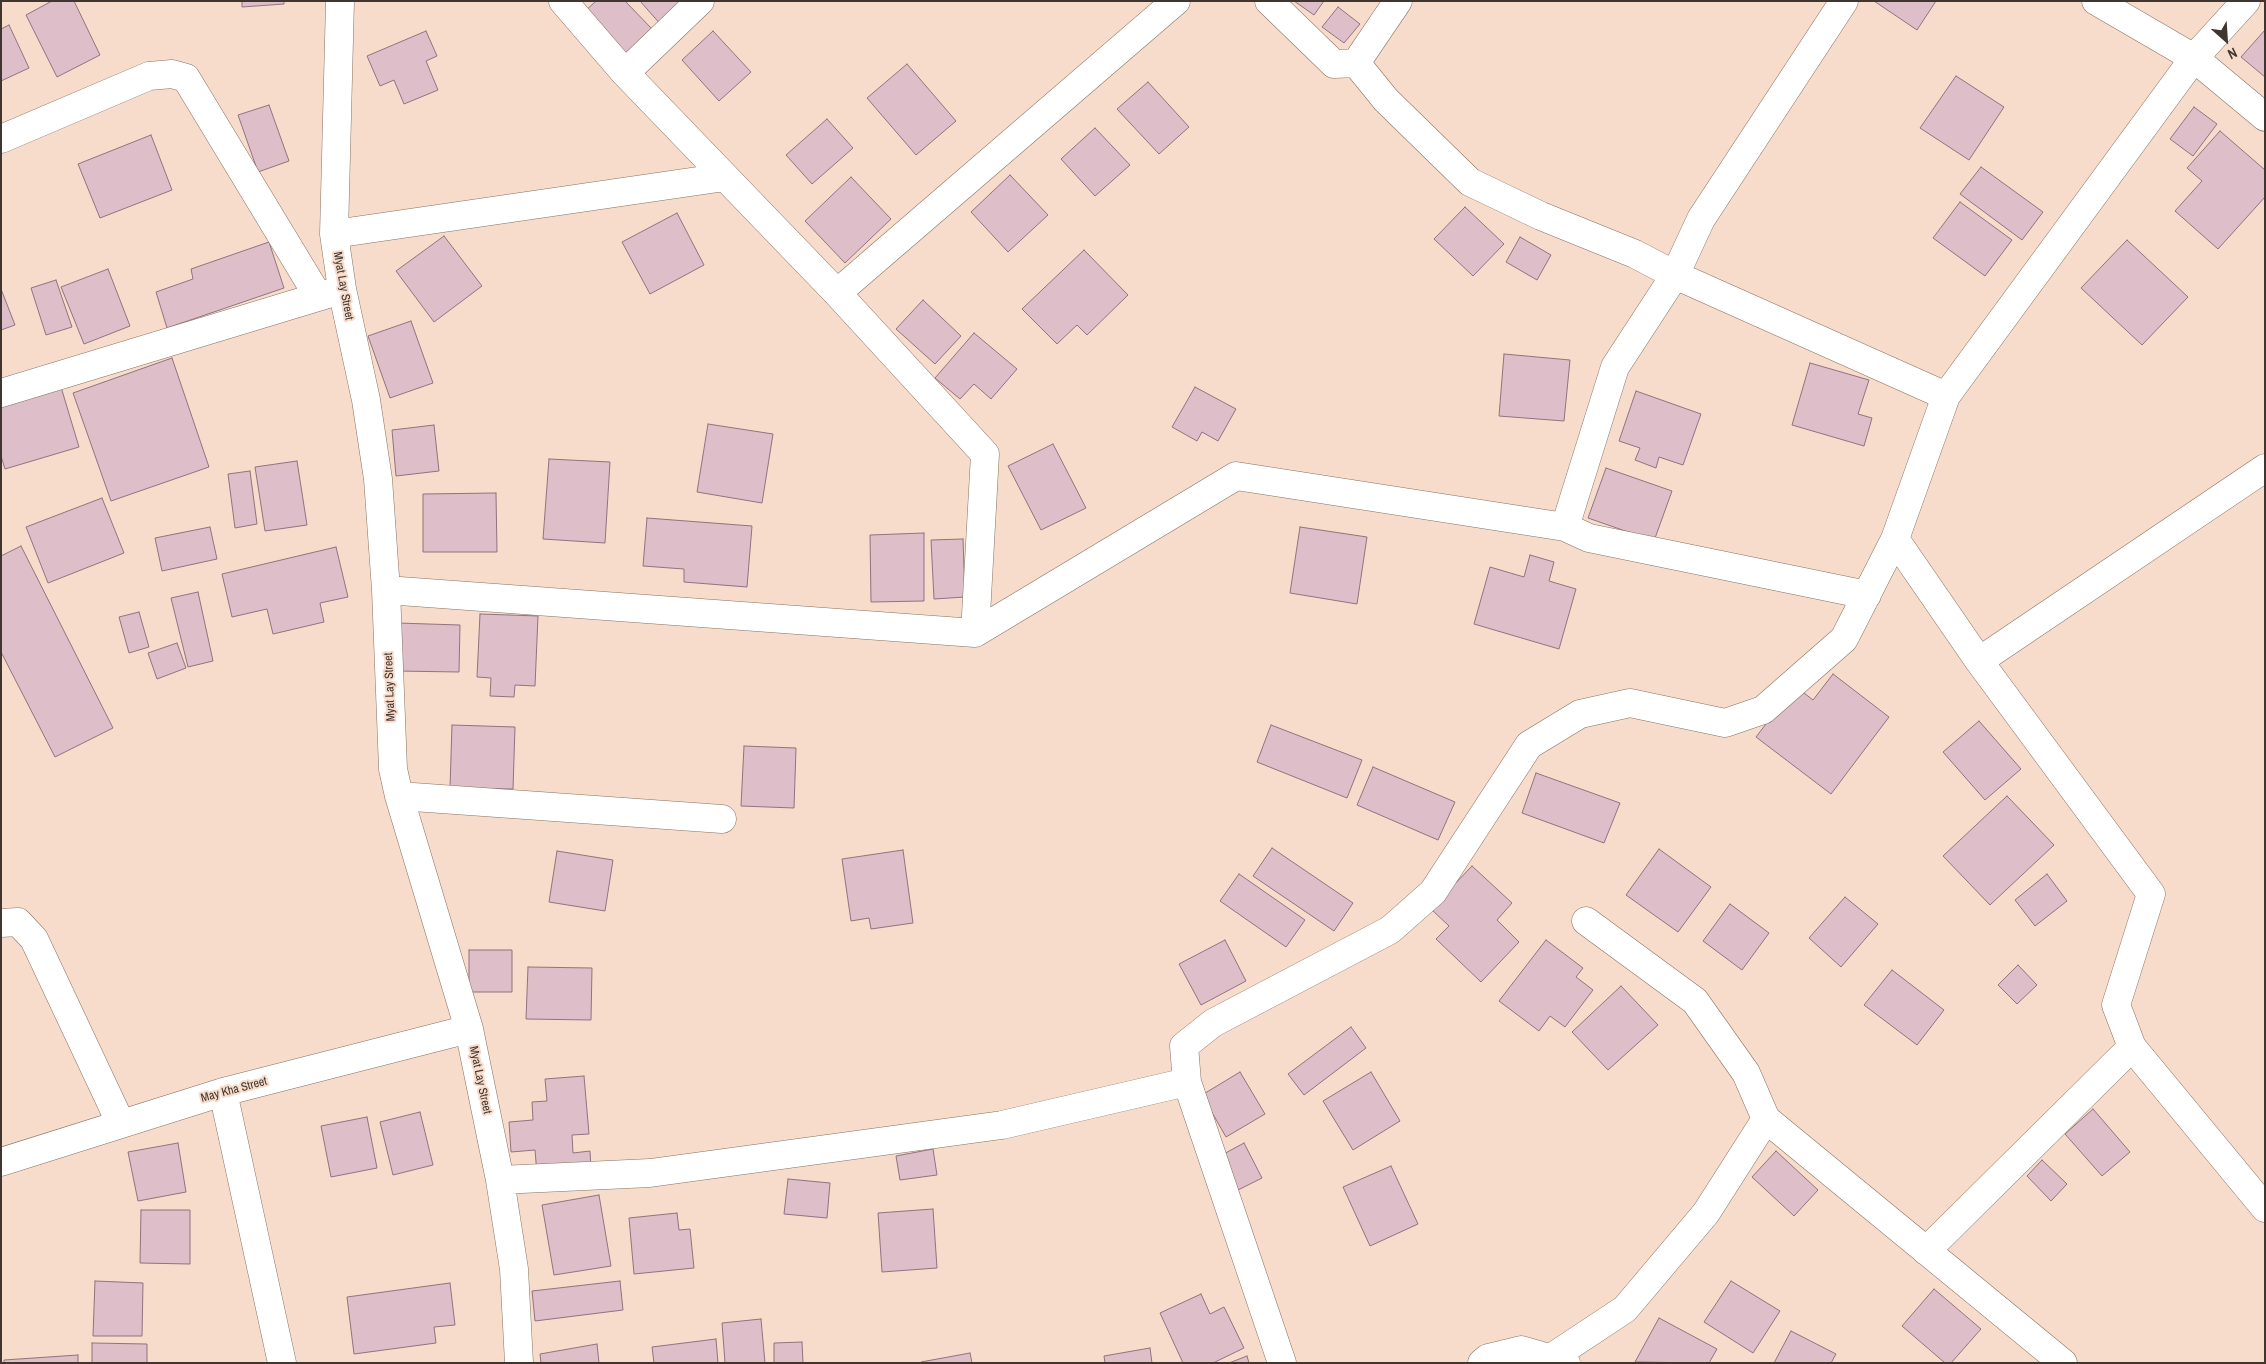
<!DOCTYPE html>
<style>
body{margin:0}
#map{position:relative;width:2266px;height:1364px;overflow:hidden;background:#f7dccb;font-family:"Archivo Narrow",sans-serif}
canvas{display:block}
.frame{position:absolute;inset:0;border:2px solid #41362f;pointer-events:none}
.north{position:absolute;left:2201px;top:15px;width:50px;height:50px;-webkit-text-stroke:4px #f7dccb;paint-order:stroke;rotate:154deg;font-size:14px;font-weight:700;line-height:20px;text-align:center;color:#41362f}
.north::after{content:'';display:block;margin:auto;width:18px;height:22px;background:#41362f;clip-path:polygon(50% 0,100% 100%,50% 72%,0 100%)}
</style>
<div id="map">
<canvas width="2266" height="1364"></canvas>
<div class="frame"></div>
<div class="north">N</div>
</div>
<script>
const context = document.querySelector('canvas').getContext('2d');
context.lineJoin = 'round';
function fill(path, color) { context.fillStyle = color; context.fill(path, 'evenodd'); }
const toPath = rows => new Path2D(rows.map(r => 'M' + r).join(''));
function stroke(path, color, width, dash) { context.strokeStyle = color; context.lineWidth = width; context.lineCap = dash ? 'butt' : 'round'; context.setLineDash(dash || []); context.stroke(path); }
function drawText(font, color, halo, rows, align = 'center') {
  context.font = font + ' "Archivo Narrow",sans-serif'; context.lineWidth = 4; context.setLineDash([]); context.textBaseline = 'middle'; context.strokeStyle = halo; context.fillStyle = color; for (const [text, x, y, turn = 0] of rows) {
    context.save(); context.translate(x, y); context.rotate((+turn || 0) * Math.PI / 180); context.textAlign = isNaN(turn) ? turn : align; if (halo) context.strokeText(text, 0, 0); context.fillText(text, 0, 0); context.restore();
  }
}
const building = toPath([
 [52,1,74,1,100,55,57,77,26,15,52,1],
 [242,1,284,1,284,4,242,7,242,1],
 [596,1,625,1,652,29,623,56,583,13,596,1],
 [640,1,691,1,662,26,640,1],
 [1294,1,1324,1,1314,15,1294,1],
 [1874,1,1936,1,1917,30,1874,1],
 [1338,7,1360,24,1344,43,1322,27,1338,7],
 [9,25,29,68,1,81,1,29,9,25],
 [2265,30,2265,77,2241,57,2265,30],
 [426,31,437,56,426,61,438,90,404,104,394,80,380,86,367,56,426,31],
 [713,31,751,72,719,101,682,60,713,31],
 [907,64,956,121,916,155,867,98,907,64],
 [1956,76,2004,107,1969,160,1920,128,1956,76],
 [1148,82,1189,127,1159,154,1117,109,1148,82],
 [269,105,289,161,258,172,238,115,269,105],
 [2194,107,2217,124,2193,156,2170,139,2194,107],
 [827,119,853,148,812,184,786,155,827,119],
 [1095,128,1130,165,1095,196,1061,159,1095,128],
 [2220,131,2265,170,2265,197,2218,249,2175,211,2202,181,2187,168,2220,131],
 [151,135,172,190,100,218,78,164,151,135],
 [1981,167,2043,212,2022,240,1960,194,1981,167],
 [1010,175,1048,215,1008,252,971,212,1010,175],
 [851,177,891,219,845,263,805,221,851,177],
 [1960,202,2012,240,1985,276,1933,238,1960,202],
 [1465,207,1504,244,1473,276,1434,239,1465,207],
 [677,213,704,265,650,294,622,242,677,213],
 [444,236,482,286,434,322,396,271,444,236],
 [1520,237,1551,255,1537,280,1506,262,1520,237],
 [2127,240,2188,297,2142,345,2081,288,2127,240],
 [269,242,284,288,167,328,156,292,193,279,191,269,269,242],
 [1084,250,1128,295,1087,335,1077,325,1057,344,1022,309,1084,250],
 [108,269,130,326,84,344,61,287,108,269],
 [56,280,72,327,46,335,31,288,56,280],
 [1,289,15,325,1,330,1,289],
 [923,300,961,336,935,364,896,329,923,300],
 [411,321,433,383,390,398,368,336,411,321],
 [974,333,1017,369,991,399,974,384,960,399,935,378,974,333],
 [1504,354,1570,360,1564,421,1499,416,1504,354],
 [172,358,209,467,111,501,73,393,172,358],
 [1810,363,1869,380,1858,414,1872,418,1864,446,1792,425,1810,363],
 [61,387,79,447,5,469,1,456,1,405,61,387],
 [1195,387,1236,409,1218,441,1202,432,1197,441,1172,427,1195,387],
 [1636,391,1701,414,1683,465,1659,457,1656,468,1635,460,1640,448,1619,441,1636,391],
 [708,424,773,434,762,503,697,492,708,424],
 [434,425,439,471,396,476,392,430,434,425],
 [1053,444,1086,508,1041,530,1008,466,1053,444],
 [549,459,610,462,605,543,543,539,549,459],
 [297,461,307,525,265,531,255,467,297,461],
 [1606,468,1672,491,1654,541,1588,518,1606,468],
 [250,471,257,524,235,528,228,474,250,471],
 [496,493,497,552,423,552,423,494,496,493],
 [102,498,124,553,48,583,26,527,102,498],
 [647,518,752,526,747,587,684,582,684,569,643,566,647,518],
 [210,527,217,559,162,571,155,538,210,527],
 [1300,527,1367,537,1357,604,1290,593,1300,527],
 [924,533,924,601,871,602,870,535,924,533],
 [963,539,965,597,934,599,931,540,963,539],
 [21,546,113,728,55,757,1,652,1,556,21,546],
 [336,547,348,597,320,603,324,622,273,634,267,609,232,617,222,574,336,547],
 [1530,555,1554,562,1549,581,1576,589,1559,649,1474,624,1490,567,1524,577,1530,555],
 [198,592,213,661,188,667,171,598,198,592],
 [139,612,149,647,129,653,119,617,139,612],
 [480,614,538,616,535,686,515,685,514,697,490,696,491,678,477,677,480,614],
 [397,623,460,625,459,672,396,671,397,623],
 [177,643,186,668,157,679,148,653,177,643],
 [1833,674,1889,717,1831,794,1756,737,1795,686,1813,700,1833,674],
 [1979,721,2021,769,1985,800,1943,752,1979,721],
 [452,725,515,727,513,789,450,788,452,725],
 [1271,725,1362,760,1347,798,1257,762,1271,725],
 [744,746,796,748,794,808,741,806,744,746],
 [1373,767,1455,802,1438,840,1357,805,1373,767],
 [1536,773,1620,803,1604,843,1522,813,1536,773],
 [2007,796,2054,845,1990,905,1943,856,2007,796],
 [1272,848,1353,903,1334,931,1253,876,1272,848],
 [1659,849,1711,887,1678,932,1626,895,1659,849],
 [903,850,913,923,871,929,869,918,851,921,842,859,903,850],
 [557,851,613,860,605,911,549,902,557,851],
 [1472,866,1512,903,1497,920,1519,942,1481,982,1436,939,1449,926,1431,909,1472,866],
 [1239,874,1305,920,1286,947,1220,901,1239,874],
 [2047,874,2067,901,2035,926,2015,900,2047,874],
 [1845,897,1878,924,1841,967,1809,938,1845,897],
 [1730,904,1769,933,1742,970,1703,941,1730,904],
 [1225,940,1246,981,1201,1005,1179,964,1225,940],
 [1546,940,1583,968,1576,977,1593,990,1565,1027,1550,1016,1539,1031,1499,1001,1546,940],
 [469,950,512,950,512,992,469,992,469,950],
 [2018,965,2037,985,2017,1004,1998,985,2018,965],
 [528,967,592,968,591,1020,526,1019,528,967],
 [1892,970,1944,1010,1917,1045,1864,1005,1892,970],
 [1621,986,1658,1025,1608,1070,1572,1032,1621,986],
 [1351,1027,1366,1048,1304,1095,1288,1074,1351,1027],
 [1240,1072,1265,1114,1226,1137,1202,1095,1240,1072],
 [1371,1072,1400,1121,1353,1150,1323,1101,1371,1072],
 [584,1076,589,1134,572,1135,573,1153,590,1151,591,1169,537,1174,535,1150,511,1152,509,1122,533,1120,532,1102,547,1101,545,1079,584,1076],
 [2093,1109,2130,1152,2102,1176,2065,1134,2093,1109],
 [420,1112,433,1165,393,1175,380,1122,420,1112],
 [367,1117,377,1168,331,1177,321,1126,367,1117],
 [178,1143,186,1192,138,1201,128,1152,178,1143],
 [1244,1143,1262,1178,1238,1190,1220,1156,1244,1143],
 [933,1149,937,1175,900,1180,896,1156,933,1149],
 [1776,1151,1818,1190,1794,1216,1752,1177,1776,1151],
 [2042,1160,2067,1184,2051,1201,2027,1176,2042,1160],
 [1391,1166,1418,1224,1370,1246,1343,1187,1391,1166],
 [788,1179,830,1183,827,1218,784,1214,788,1179],
 [599,1195,611,1266,554,1275,542,1205,599,1195],
 [933,1209,937,1268,882,1272,878,1213,933,1209],
 [141,1210,190,1210,190,1264,140,1263,141,1210],
 [677,1213,679,1230,690,1229,694,1268,634,1274,629,1218,677,1213],
 [95,1281,143,1283,142,1336,93,1336,95,1281],
 [620,1281,623,1310,535,1321,532,1291,620,1281],
 [1731,1281,1780,1311,1753,1353,1704,1322,1731,1281],
 [450,1283,455,1325,434,1327,436,1343,354,1354,347,1297,450,1283],
 [1934,1289,1981,1329,1951,1363,1945,1363,1902,1326,1934,1289],
 [1201,1294,1210,1314,1224,1307,1244,1348,1213,1363,1183,1363,1160,1313,1201,1294],
 [1659,1318,1717,1349,1709,1363,1635,1362,1659,1318],
 [761,1319,765,1363,725,1363,722,1323,761,1319],
 [1791,1331,1836,1354,1831,1363,1774,1363,1791,1331],
 [716,1339,718,1363,654,1363,652,1347,716,1339],
 [802,1342,803,1363,774,1363,774,1343,802,1342],
 [92,1343,147,1344,147,1363,92,1363,92,1343],
 [597,1344,599,1363,541,1363,540,1354,597,1344],
 [1150,1348,1152,1363,1105,1363,1104,1356,1150,1348],
 [970,1353,972,1363,921,1363,921,1362,970,1353],
 [78,1355,78,1363,4,1363,4,1360,78,1355],
 [1247,1356,1249,1363,1229,1363,1247,1356]
]);
const street = toPath([
 [340,1,334,234,342,289,366,400,378,479,386,590,393,769,399,796,469,1029,500,1180,514,1269,519,1363],
 [563,1,625,73,837,293,985,454,975,633],
 [1269,1,1334,64,1356,63],
 [2096,1,2194,58,2265,117],
 [2246,1,2194,58,1946,396,1895,539,1979,661,2151,894,2116,1005,2132,1047,2265,1208],
 [1356,63,1386,100,1470,182,1541,216,1635,254,1675,275,1701,219,1844,1],
 [1356,63,1398,1],
 [625,73,700,1],
 [1,139,149,76,172,74,186,78,318,296],
 [334,234,725,177],
 [837,293,1176,1],
 [1,393,334,292],
 [1565,527,1615,367,1675,275,1946,396],
 [386,590,975,633,1236,476,1565,527,1589,538,1867,595],
 [1979,661,2265,468],
 [399,796,722,819],
 [1586,921,1695,1001,1746,1073,1766,1119,2063,1363],
 [1,923,18,922,34,939,121,1124],
 [223,1092,282,1363],
 [1,1162,223,1092,469,1029],
 [500,1180,650,1173,1002,1125,1187,1082],
 [1926,1251,2132,1047],
 [1551,1358,1625,1309,1706,1213,1766,1119],
 [1282,1363,1187,1082,1184,1046,1213,1023,1390,930,1433,892,1529,745,1580,714,1630,703,1725,723,1763,710,1844,639,1895,539],
 [1482,1363,1488,1358,1521,1350,1566,1363]
]);
const streetNames = [
 ["Myat Lay Street",343,286,80],
 ["Myat Lay Street",390,687,-92],
 ["Myat Lay Street",480,1080,78],
 ["May Kha Street",234,1090,-15]
];
fill(building, '#ddbec9');
stroke(building, '#8f737e', 1);
stroke(street, '#897162', 29);
stroke(street, '#fff', 28);
drawText('12px', '#41362f', '#f7dccb', streetNames);
</script>
